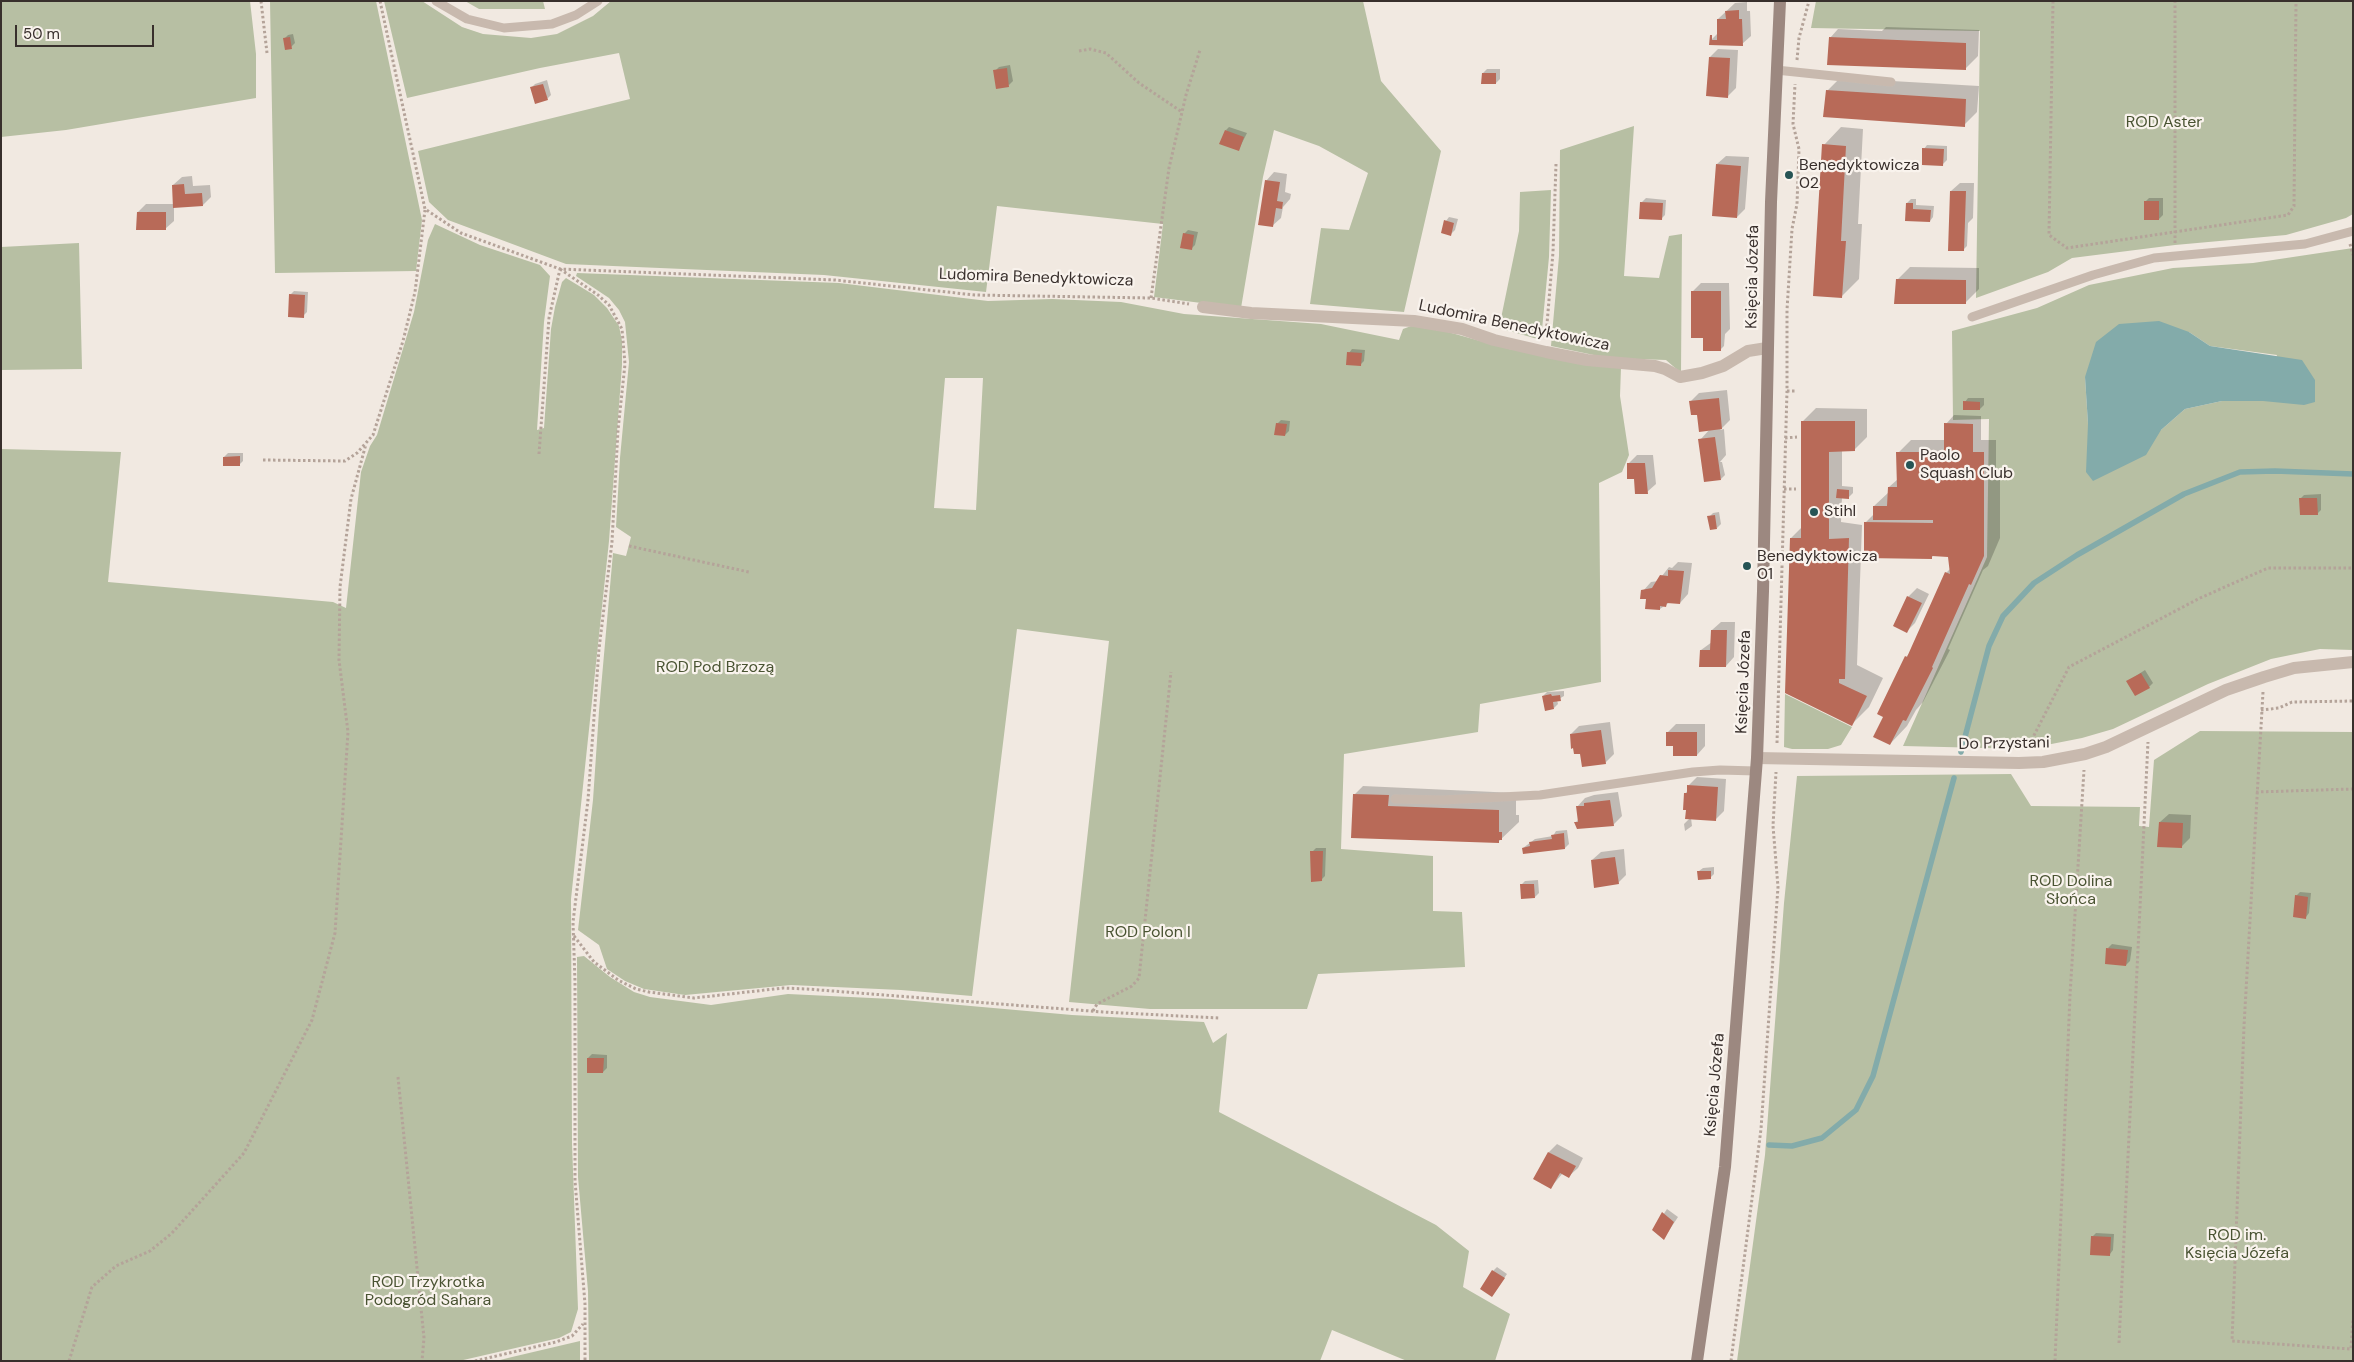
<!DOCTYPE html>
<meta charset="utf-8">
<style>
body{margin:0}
#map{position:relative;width:2354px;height:1362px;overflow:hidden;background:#f1e9e1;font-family:"DM Sans",sans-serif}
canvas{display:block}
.frame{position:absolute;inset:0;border:2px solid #382f2c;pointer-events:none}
.scale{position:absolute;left:15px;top:25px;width:139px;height:22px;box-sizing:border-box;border:2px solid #382f2c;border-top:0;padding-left:6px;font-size:15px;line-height:18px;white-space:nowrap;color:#382f2c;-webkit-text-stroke:4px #f9f3ed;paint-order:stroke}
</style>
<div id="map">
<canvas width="2354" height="1362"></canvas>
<div class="frame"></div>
<div class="scale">50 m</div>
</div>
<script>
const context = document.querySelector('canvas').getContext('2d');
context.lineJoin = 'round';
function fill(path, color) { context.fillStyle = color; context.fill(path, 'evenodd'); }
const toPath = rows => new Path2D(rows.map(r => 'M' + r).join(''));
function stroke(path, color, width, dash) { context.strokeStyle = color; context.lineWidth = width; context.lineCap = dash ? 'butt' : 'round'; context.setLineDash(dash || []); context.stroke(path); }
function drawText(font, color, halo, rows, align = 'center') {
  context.font = font + ' "DM Sans",sans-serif'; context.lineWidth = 4.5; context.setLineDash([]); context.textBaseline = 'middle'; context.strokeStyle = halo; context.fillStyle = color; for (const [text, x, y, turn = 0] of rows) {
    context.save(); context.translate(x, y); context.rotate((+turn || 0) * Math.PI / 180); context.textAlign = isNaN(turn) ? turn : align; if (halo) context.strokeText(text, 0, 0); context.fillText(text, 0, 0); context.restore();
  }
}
const green = toPath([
 [1,1,250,1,256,54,256,98,66,130,1,137],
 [270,1,376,1,422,220,416,271,275,273],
 [384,1,422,1,462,27,483,34,531,38,557,34,593,16,611,1,1363,1,1381,81,1441,151,1404,312,1310,304,1321,228,1349,230,1368,173,1319,146,1274,130,1263,177,1241,308,1154,297,1163,224,997,206,986,292,824,275,566,264,448,220,429,202,418,151,630,99,619,53,540,68,407,98],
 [465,1,543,1,545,9,479,9],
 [1816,1,2353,1,2353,214,2346,218,2286,235,2175,245,2072,258,2048,272,1976,298,1980,31,1811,28],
 [1634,126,1624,276,1659,278,1669,236,1682,234,1681,373,1666,360,1608,358,1551,346,1559,256,1560,150],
 [1551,190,1549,257,1541,340,1499,328,1519,231,1520,192],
 [435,224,480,245,540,265,550,276,544,322,537,430,544,428,551,329,555,307,562,282,566,278,594,295,607,308,619,326,622,341,622,365,609,541,571,899,572,1143,578,1309,571,1332,559,1338,459,1361,1,1361,1,449,121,452,108,582,333,602,346,608,361,472,370,446,377,435,414,312,428,240],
 [79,243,82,369,1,370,1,247],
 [2353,248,2353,650,2320,649,2271,659,2208,684,2113,729,2082,738,2026,749,1903,746,1987,557,1989,419,1953,420,1952,331,2037,308,2089,285,2173,268,2253,263],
 [2189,332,2210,346,2277,355,2263,401,2222,401,2185,409,2161,430,2088,424,2085,377],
 [577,273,839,283,988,301,1052,299,1121,302,1184,314,1321,324,1399,340,1403,329,1411,326,1448,332,1509,349,1621,367,1620,396,1629,455,1622,472,1599,483,1601,682,1480,704,1478,732,1344,754,1341,849,1433,856,1433,911,1462,912,1465,967,1318,974,1307,1009,1150,1009,1069,1002,1109,641,1017,629,972,996,901,990,791,985,685,995,644,989,625,981,607,969,599,945,578,930,593,800,599,711,613,553,626,556,631,537,616,527,620,458,629,362,625,322,619,310,609,298,576,276],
 [945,378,983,378,976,510,934,508],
 [1785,694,1852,727,1841,745,1828,749,1792,749,1784,747],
 [2200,731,2353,732,2353,1361,1737,1361,1765,1155,1784,903,1797,776,2011,774,2031,806,2140,807,2139,826,2149,827,2154,760],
 [584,956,610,977,634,992,650,997,711,1005,788,994,892,999,1072,1015,1204,1022,1213,1043,1227,1033,1219,1112,1436,1225,1469,1251,1463,1287,1510,1314,1495,1361,1407,1361,1332,1330,1320,1361,589,1361,588,1291,578,1177,577,957],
 [580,1341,580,1361,496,1361,512,1357]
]);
const water = toPath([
 [2159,321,2189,332,2210,346,2302,360,2315,380,2315,402,2304,405,2263,401,2222,401,2185,409,2161,430,2146,455,2093,481,2086,472,2088,424,2085,377,2096,342,2119,324]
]);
const shadow = toPath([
 [1747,2,1747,11,1750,11,1751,36,1742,44,1711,40,1718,33,1718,19,1735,3],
 [1886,27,1979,30,1978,56,1965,69,1830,38,1838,29,1882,31],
 [293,34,295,43,291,47,284,39,288,35],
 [1718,49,1738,50,1736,88,1728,96,1710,57],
 [1010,65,1013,81,1009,85,995,71,999,67],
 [1487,69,1500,69,1500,79,1496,83,1483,73],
 [1840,78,1979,86,1977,112,1964,125,1827,91],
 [547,80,551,95,547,99,531,88,535,84],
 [1229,127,1247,133,1239,149,1226,130],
 [1841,127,1863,129,1858,224,1862,224,1859,279,1842,296,1824,145],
 [1927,145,1947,146,1947,160,1943,164,1924,149],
 [1726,156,1749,157,1745,209,1737,217,1717,164],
 [1274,172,1287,174,1285,192,1291,194,1290,199,1283,207,1281,218,1272,226,1266,181],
 [192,176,193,186,210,185,211,197,203,205,174,207,174,221,165,229,138,212,146,204,174,204,173,185,182,177],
 [1960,183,1974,183,1973,218,1968,223,1967,246,1963,250,1951,191],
 [1646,198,1666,200,1665,215,1661,219,1642,202],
 [2149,198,2163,198,2163,215,2159,219,2145,202],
 [1911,199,1916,199,1916,205,1934,206,1933,217,1930,221,1906,220,1907,203],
 [1449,217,1458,219,1455,230,1451,234,1446,221],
 [1188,230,1198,232,1195,245,1191,249,1184,234],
 [1910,267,1979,268,1979,289,1966,302,1897,280],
 [1701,283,1729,283,1730,329,1725,334,1724,346,1720,350,1706,337,1692,292],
 [294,291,308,292,307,312,303,316,290,295],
 [1352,349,1365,350,1364,361,1360,365,1349,353],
 [1727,390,1730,420,1720,430,1724,429,1726,455,1720,462,1722,462,1725,475,1721,479,1700,440,1710,429,1691,401,1699,393],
 [1968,398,1984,398,1984,405,1980,409,1965,402],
 [1816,408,1867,409,1867,437,1854,450,1842,450,1842,486,1853,487,1853,493,1849,497,1842,497,1841,522,1862,525,1857,665,1883,678,1869,707,1851,725,1791,538,1802,527,1803,421],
 [1954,415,1981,416,1981,440,1996,440,1996,472,2000,472,2000,538,1988,566,1983,570,1948,649,1950,650,1923,702,1916,710,1907,726,1890,744,1884,716,1906,657,1910,653,1946,573,1950,569,1949,555,1934,555,1932,557,1865,523,1874,514,1874,506,1889,492,1889,487,1898,479,1898,453,1911,440,1945,440,1946,424],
 [1281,420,1290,421,1289,431,1285,435,1277,424],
 [228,453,243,453,243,461,239,465,224,457],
 [1637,455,1653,455,1656,484,1647,492,1636,478,1628,464],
 [2321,494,2321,510,2317,514,2300,499,2304,495],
 [1719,512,1721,524,1717,528,1709,517,1713,513],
 [1678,562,1692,563,1688,594,1680,603,1670,602,1660,609,1643,591,1651,582,1658,581,1669,567,1672,568],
 [1917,588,1929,594,1915,623,1907,631,1908,597],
 [1721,622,1735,622,1734,657,1726,666,1701,650,1712,642,1712,630],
 [2145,670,2153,683,2149,687,2128,681],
 [1564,691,1564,696,1557,700,1558,704,1554,708,1543,696,1547,692],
 [1610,722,1614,754,1605,763,1581,752,1571,734,1579,726],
 [1676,724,1705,724,1705,746,1697,755,1674,745,1668,732],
 [1697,777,1726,779,1724,811,1715,820,1691,818,1692,826,1685,831,1684,824,1690,818,1685,794,1688,790,1689,785],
 [1363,786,1516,793,1516,815,1519,815,1519,822,1498,842,1352,837,1354,795],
 [1618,792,1622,816,1613,825,1575,823,1579,819,1577,807,1585,798,1594,795],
 [2169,814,2191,815,2190,838,2181,847,2160,822],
 [1567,830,1569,844,1565,848,1523,848,1535,839,1553,836,1556,831],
 [1316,848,1326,848,1325,876,1321,880,1312,852],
 [1624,849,1626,875,1618,883,1592,860,1601,852],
 [1714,867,1714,874,1710,878,1699,871,1703,868],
 [1538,880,1539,893,1535,897,1521,885,1525,881],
 [2300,892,2311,893,2309,913,2306,917,2296,896],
 [2112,944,2132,947,2130,961,2126,965,2108,948],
 [592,1054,607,1055,607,1068,603,1072,588,1058],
 [1557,1144,1583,1158,1578,1168,1569,1176,1563,1173,1551,1187,1549,1152],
 [1667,1209,1678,1217,1664,1238,1653,1230],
 [2096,1233,2114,1234,2113,1250,2110,1254,2092,1237],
 [1497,1267,1507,1274,1492,1296,1493,1271]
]);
const stream = toPath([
 [1961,752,1989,646,2003,616,2034,583,2077,555,2184,494,2240,472,2275,471,2353,474],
 [1769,1145,1792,1146,1822,1138,1856,1110,1873,1076,1954,778]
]);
const building = toPath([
 [1739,10,1739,19,1742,19,1743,46,1709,45,1710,35,1712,35,1712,40,1717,40,1717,19,1726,19,1725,11],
 [290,37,292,49,285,50,283,38],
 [1829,37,1966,43,1966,70,1827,65],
 [1709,57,1730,58,1728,98,1706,96],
 [1007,68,1009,87,996,89,993,70],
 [1482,73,1496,73,1496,84,1481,84],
 [543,84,548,100,535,104,530,87],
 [1826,90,1966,99,1965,127,1823,117],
 [1225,130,1244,137,1239,151,1219,144],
 [1822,144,1846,146,1841,241,1846,241,1842,298,1813,296],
 [1922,148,1944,149,1943,166,1922,165],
 [1716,164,1741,166,1737,218,1712,216],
 [1265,180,1280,182,1277,201,1283,202,1282,209,1276,208,1273,227,1258,225],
 [184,184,185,194,202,193,203,206,173,208,172,185],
 [1950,191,1966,191,1964,251,1948,251],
 [2144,201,2159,201,2159,220,2144,220],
 [1640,202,1663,203,1662,220,1639,219],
 [1906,203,1913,203,1913,209,1931,210,1930,222,1905,221],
 [137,212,166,212,166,230,136,230],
 [1444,220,1454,223,1451,236,1441,233],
 [1183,233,1194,235,1192,250,1180,248],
 [1896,279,1966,280,1966,304,1894,304],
 [1691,291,1721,291,1721,351,1703,351,1703,338,1691,338],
 [289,294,305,295,304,318,288,317],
 [1347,352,1362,353,1361,366,1346,365],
 [1719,398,1722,429,1699,432,1697,415,1691,415,1689,401],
 [1963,401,1980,402,1980,410,1963,410],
 [1801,421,1855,421,1855,451,1829,452,1829,539,1849,538,1845,679,1839,679,1839,683,1867,696,1852,726,1785,693,1790,538,1801,538],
 [1276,423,1287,424,1285,436,1274,435],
 [1944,423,1973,424,1973,452,1984,452,1984,556,1971,585,1969,584,1932,667,1933,668,1906,721,1903,720,1890,745,1873,737,1883,717,1877,714,1905,656,1907,657,1945,572,1950,574,1948,557,1932,556,1932,559,1864,558,1864,522,1933,523,1933,520,1873,520,1873,506,1887,506,1888,487,1897,487,1896,452,1944,452],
 [1715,437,1721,480,1704,482,1698,439],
 [240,456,240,466,223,466,223,457],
 [1627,463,1645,463,1648,494,1635,494,1634,479,1627,479],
 [1837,489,1849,490,1849,499,1836,498],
 [2299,498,2317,498,2318,515,2300,515],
 [1715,515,1717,529,1710,530,1707,516],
 [1668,570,1684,571,1680,604,1667,603,1666,607,1660,606,1660,610,1645,609,1646,599,1640,599,1641,590,1652,588,1660,575,1668,576],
 [1907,596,1922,603,1907,633,1893,626],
 [1711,630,1727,630,1726,667,1699,667,1700,650,1710,650],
 [2141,673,2150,688,2135,696,2126,681],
 [1551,694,1552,696,1560,695,1561,701,1553,702,1554,709,1545,711,1542,696],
 [1601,730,1606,764,1582,767,1580,754,1574,754,1573,748,1571,749,1570,734],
 [1666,732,1697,732,1697,756,1673,756,1673,746,1666,746],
 [1687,785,1718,787,1716,821,1685,819,1686,810,1683,810,1684,793,1687,793],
 [1353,794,1389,795,1388,806,1499,810,1499,832,1502,832,1502,840,1499,840,1499,843,1351,838],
 [1610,800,1614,826,1577,829,1574,822,1578,822,1576,806,1584,806,1584,803],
 [2159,822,2183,823,2182,848,2157,847],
 [1564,833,1565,849,1523,854,1522,848,1530,846,1529,842,1552,839,1551,835],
 [1310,851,1323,851,1322,881,1311,882],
 [1615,857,1619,884,1594,888,1591,860],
 [1697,871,1711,871,1711,879,1698,880],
 [1520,884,1534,884,1535,898,1521,899],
 [2295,895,2308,897,2306,919,2293,917],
 [2106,948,2128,950,2126,966,2105,964],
 [587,1058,604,1058,603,1073,587,1073],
 [1548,1152,1576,1166,1569,1178,1560,1173,1551,1189,1533,1179],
 [1662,1212,1674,1222,1664,1240,1652,1230],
 [2091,1236,2111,1237,2110,1256,2090,1255],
 [1492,1270,1505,1278,1492,1297,1480,1289]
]);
const path = toPath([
 [261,1,267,53],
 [380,1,425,209,461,233,560,269,835,280,975,295,1151,298,1189,304],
 [2053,1,2049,235,2067,248,2288,215,2294,206,2296,1],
 [1079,51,1090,49,1106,53,1139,83,1182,112],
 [1797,60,1799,38,1809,1],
 [2175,243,2175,1],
 [2350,244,2353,255],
 [560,269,598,295,609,305,622,329,625,364,618,430,612,542,599,649,588,800,573,922,575,982,575,1181,585,1304,585,1361],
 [1151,298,1169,168,1186,95,1200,50],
 [1546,336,1553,252,1556,164],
 [1787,391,1796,391],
 [1785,438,1797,437],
 [539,454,549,318,560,269],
 [263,460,345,461,357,453,373,435,403,341,415,292,425,210],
 [1784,489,1796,489],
 [629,546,749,572],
 [2263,692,2244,1026,2232,1341,2351,1349,2353,1318],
 [2261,710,2279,708,2292,702,2353,701],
 [1777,743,1787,391,1787,310,1792,229,1797,204,1799,149,1793,124,1795,84],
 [2027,749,2069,667,2200,598,2268,568,2353,568],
 [2256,792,2353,789],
 [574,936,594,962,618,980,636,989,649,992,694,998,783,988,807,989,1103,1012,1219,1018],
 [1093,1011,1097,1004,1132,986,1139,978,1171,672],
 [398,1077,424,1338,422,1361],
 [2119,1343,2148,742],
 [69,1361,92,1287,116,1266,150,1251,172,1233,244,1153,312,1020,335,933,348,732,339,660,340,587,351,499,366,444],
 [475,1361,556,1342,572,1336,583,1324],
 [1731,1361,1761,1129,1778,887,1773,826,1776,772],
 [2055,1361,2070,995,2084,770]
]);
const lane = toPath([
 [436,1,467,19,504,28,552,24,576,15,598,1],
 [1776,70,1891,82],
 [1972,317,2093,275,2154,258,2305,244,2353,231],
 [1395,799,1443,800,1540,795,1693,772,1720,770,1756,771]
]);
const street = toPath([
 [1203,307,1251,313,1414,321,1462,329,1494,340,1546,352,1587,360,1655,366,1665,369,1680,377,1702,373,1723,366,1748,351,1767,348],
 [1757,758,2019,763,2043,762,2085,754,2106,747,2226,690,2264,677,2294,668,2353,662]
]);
const secondary = toPath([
 [1697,1361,1725,1167,1757,758,1763,591,1771,202,1780,1]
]);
const markers = [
 [1789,175,5,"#265455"],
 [1910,465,5,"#265455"],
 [1814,512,5,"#265455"],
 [1747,566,5,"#265455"]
];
const parkNames = [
 ["ROD Aster",2164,123],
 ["ROD Pod Brzozą",715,668],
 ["ROD Dolina",2071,882],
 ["Słońca",2071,900],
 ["ROD Polon I",1148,933],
 ["ROD im.",2237,1236],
 ["Księcia Józefa",2237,1254],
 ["ROD Trzykrotka",428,1283],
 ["Podogród Sahara",428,1301]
];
const poiNames = [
 ["Benedyktowicza",1799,166],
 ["02",1799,184],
 ["Paolo",1920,456],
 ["Squash Club",1920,474],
 ["Stihl",1824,512],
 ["Benedyktowicza",1757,557],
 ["01",1757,575]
];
const streetNames = [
 ["Księcia Józefa",1753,277,-89],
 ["Ludomira Benedyktowicza",1036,278,2],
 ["Ludomira Benedyktowicza",1514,326,12],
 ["Księcia Józefa",1744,682,-88],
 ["Do Przystani",2004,744,-1],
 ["Księcia Józefa",1715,1085,-85]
];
fill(green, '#b7bfa3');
fill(water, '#83abaa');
fill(shadow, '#0003');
stroke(stream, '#83abaa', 5.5);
fill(building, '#b86a58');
stroke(path, '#b4a399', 3, [2.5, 2.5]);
stroke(lane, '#c8b9ae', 9);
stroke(street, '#c8b9ae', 12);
stroke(secondary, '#9c8880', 12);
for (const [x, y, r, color] of markers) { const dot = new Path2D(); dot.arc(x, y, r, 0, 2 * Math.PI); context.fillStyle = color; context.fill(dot); stroke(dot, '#f9f3ed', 2); }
drawText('16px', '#495332', '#f9f3ed', parkNames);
drawText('16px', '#382f2c', '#f9f3ed', poiNames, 'left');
drawText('16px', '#382f2c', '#f9f3ed', streetNames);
</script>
